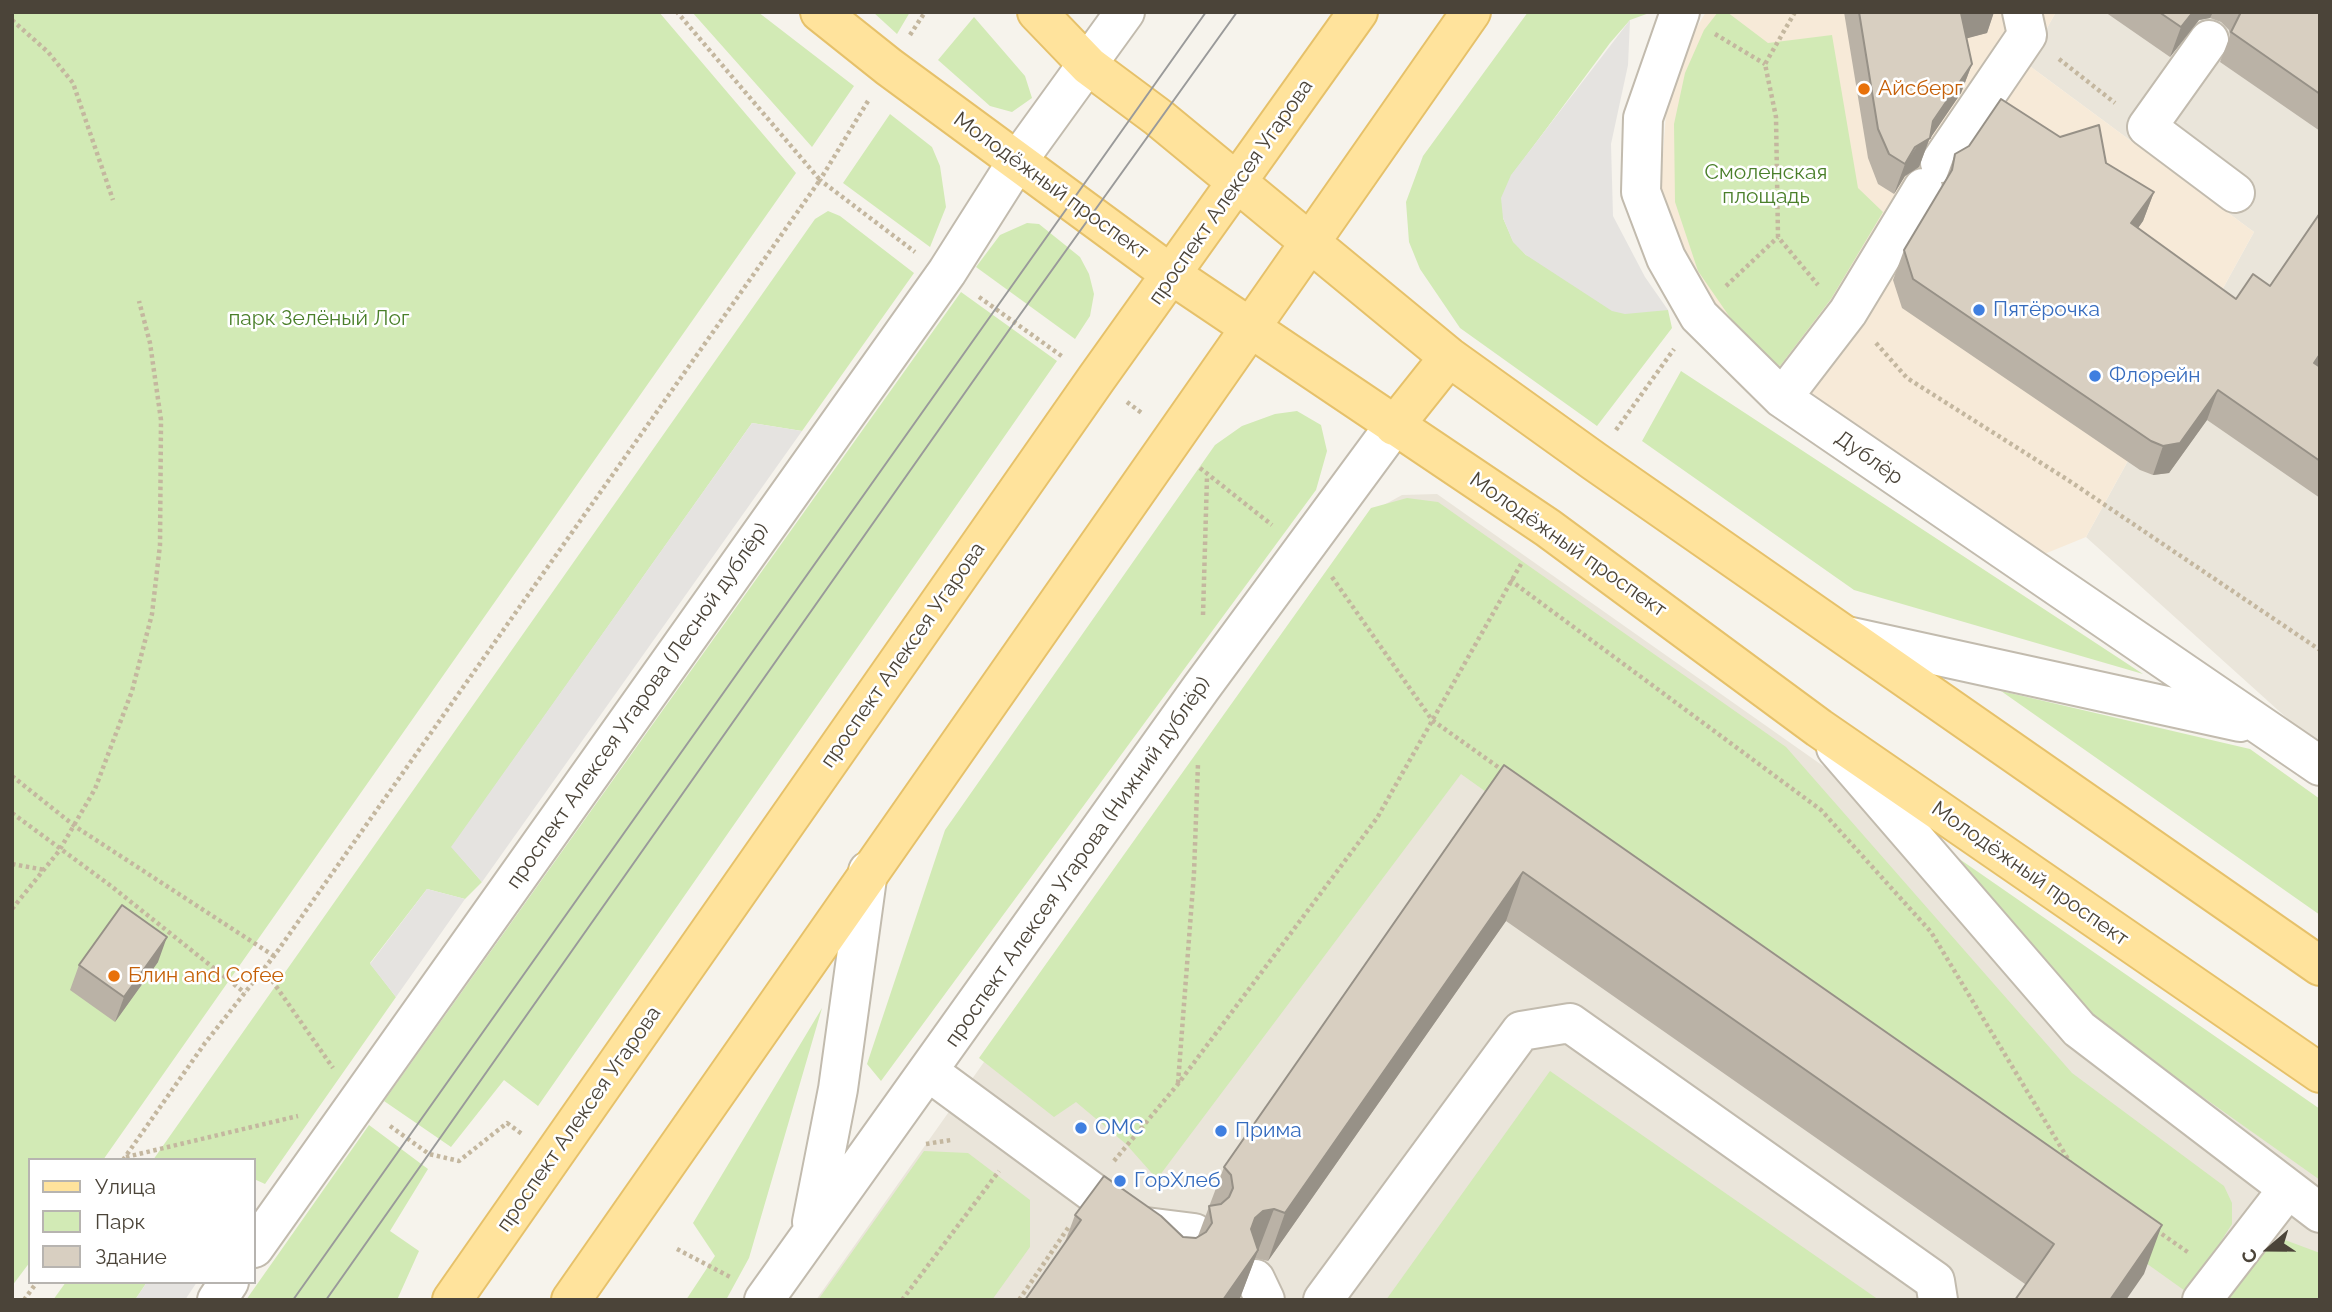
<!DOCTYPE html>
<meta charset="utf-8">
<style>
body{margin:0}
#map{position:relative;width:2332px;height:1312px;overflow:hidden;background:#f6f3ec;font-family:Raleway,sans-serif}
canvas{display:block}
.frame{position:absolute;inset:0;border:14px solid #4b4439;pointer-events:none}
.legend{position:absolute;left:28px;top:1158px;width:228px;height:126px;box-sizing:border-box;background:#fff;border:2px solid #b7b4b0;margin:0;padding:9px 12px;list-style:none;font-size:21px;color:#4b4439}
.legend li{display:flex;align-items:center;gap:14px;height:35px}
.legend b{width:35px;border:2px solid #b7b4b0}
.north{position:absolute;left:2234px;top:1214px;width:70px;height:70px;-webkit-text-stroke:5px #fff;paint-order:stroke;rotate:250deg;font-size:19px;font-weight:700;line-height:28px;text-align:center;color:#4b4439}
.north::after{content:'';display:block;margin:auto;width:24px;height:32px;background:#4b4439;clip-path:polygon(50% 0,100% 100%,50% 72%,0 100%)}
</style>
<div id="map">
<canvas width="2332" height="1312"></canvas>
<div class="frame"></div>
<ul class="legend">
<li><b style="height:9px;background:#ffe39c"></b>Улица</li>
<li><b style="height:19px;background:#d2eab5"></b>Парк</li>
<li><b style="height:19px;background:#d8cfc1"></b>Здание</li>
</ul>
<div class="north">С</div>
</div>
<script>
const context = document.querySelector('canvas').getContext('2d');
context.lineJoin = 'round';
function fill(path, color) { context.fillStyle = color; context.fill(path, 'evenodd'); }
const toPath = rows => new Path2D(rows.map(r => 'M' + r).join(''));
function stroke(path, color, width, dash) { context.strokeStyle = color; context.lineWidth = width; context.lineCap = dash ? 'butt' : 'round'; context.setLineDash(dash || []); context.stroke(path); }
function drawText(font, color, halo, rows, align = 'center') {
  context.font = font + ' Raleway,sans-serif'; context.lineWidth = 5; context.setLineDash([]); context.textBaseline = 'middle'; context.strokeStyle = halo; context.fillStyle = color; for (const [text, x, y, turn = 0] of rows) {
    context.save(); context.translate(x, y); context.rotate((+turn || 0) * Math.PI / 180); context.textAlign = isNaN(turn) ? turn : align; if (halo) context.strokeText(text, 0, 0); context.fillText(text, 0, 0); context.restore();
  }
}
const residential = toPath([
 [2056,12,2320,12,2320,748,2086,537,2254,232,2027,64],
 [1437,494,2320,1116,2320,1300,816,1300,1373,511,1402,495]
]);
const commercial = toPath([
 [1706,12,2056,12,2027,64,2254,232,2086,537,2037,557,1767,372,1697,292,1660,195,1669,73]
]);
const green = toPath([
 [12,12,659,12,796,173,103,1160,30,1160,30,1262,12,1286],
 [692,12,758,12,854,86,812,147],
 [873,12,910,12,897,34],
 [1528,12,1652,12,1630,20,1610,43,1512,175,1503,218,1513,241,1526,255,1650,310,1668,310,1672,328,1597,426,1460,328,1420,269,1409,242,1406,202,1423,156],
 [1718,12,1727,12,1768,43,1832,35,1858,188,1883,212,1831,299,1780,366,1749,345,1698,271,1675,202,1674,124,1685,73,1704,30],
 [974,17,1025,76,1032,98,1012,112,990,106,938,60],
 [890,114,932,147,940,166,946,207,930,247,843,183],
 [828,211,840,216,914,273,802,431,752,423,452,847,482,882,465,899,427,889,370,963,396,997,265,1184,254,1179,254,1160,153,1160,815,219],
 [1027,223,1039,224,1080,257,1089,274,1094,294,1090,316,1075,339,976,267,1000,235],
 [961,292,1057,361,538,1106,504,1080,451,1147,384,1101],
 [1681,371,2143,674,1854,590,1642,441],
 [1297,411,1321,425,1327,451,1316,490,881,1081,867,1064,945,830,1215,445,1242,426,1275,414],
 [1407,498,1438,502,1786,747,2072,1073,2224,1186,2232,1203,2232,1224,2188,1293,1461,774,1157,1179,1126,1144,1076,1102,1054,1117,979,1058,1371,508],
 [2001,691,2250,749,2320,799,2320,915],
 [1932,840,2320,1109,2320,1180,2090,1017],
 [822,1008,749,1258,726,1300,686,1300,715,1256,693,1223],
 [1550,1071,1879,1300,1386,1300],
 [369,1125,428,1169,390,1231,419,1251,397,1300,246,1300],
 [924,1151,968,1153,1030,1200,1030,1247,992,1300,818,1300],
 [2285,1240,2320,1253,2320,1300,2219,1300,2243,1265],
 [66,1282,147,1282,135,1300,53,1300]
]);
const parking = toPath([
 [1630,20,1628,65,1611,144,1613,216,1645,277,1668,310,1625,314,1612,311,1526,255,1513,242,1503,218,1501,198,1511,175],
 [752,423,802,431,482,882,451,847],
 [427,889,465,899,396,997,370,964],
 [147,1282,197,1282,185,1300,135,1300]
]);
const path = toPath([
 [1795,12,1765,64,1776,117,1778,237,1818,285],
 [12,20,48,52,73,83,113,200],
 [1715,34,1765,64],
 [910,35,925,12],
 [2059,59,2115,103],
 [868,101,820,180,915,252],
 [1726,286,1778,237],
 [979,297,1063,357],
 [1876,343,1907,378,2068,480,2320,650],
 [1127,402,1143,414],
 [1616,430,1674,349],
 [1200,468,1272,525],
 [1332,577,1432,720,1505,772],
 [1510,580,1821,810,1931,932,2071,1164],
 [1203,615,1207,477],
 [12,776,76,827,274,956],
 [12,813,111,886,245,993],
 [12,864,45,870],
 [12,909,59,851,95,789,132,691,152,614,160,545,161,420,150,343,139,301],
 [264,969,333,1068],
 [1178,1083,1194,873,1198,764],
 [390,1126,429,1154,459,1161,507,1123,522,1134],
 [926,1144,951,1140],
 [126,1157,298,1116],
 [123,1160,205,1043,274,956,820,180,677,12],
 [1114,1161,1178,1084,1377,818,1521,564],
 [2156,1230,2189,1253],
 [677,1249,732,1278],
 [24,1300,37,1282],
 [902,1300,999,1171],
 [1019,1300,1070,1225]
]);
const minor = toPath([
 [1680,12,1643,118,1641,192,1666,258,1699,316,1782,398,2320,766],
 [2209,40,2147,127,2235,193],
 [1940,163,2027,35,2022,12],
 [1782,398,1848,312,1923,188],
 [1847,636,2240,722],
 [1836,748,2079,1029,2320,1213],
 [929,1072,1133,1222],
 [812,1222,838,1089,868,871],
 [1138,1226,1194,1233],
 [254,1248,947,272,1018,160,1125,12],
 [1255,1279,1265,1300],
 [217,1300,229,1282],
 [764,1300,1201,688,1394,426],
 [1323,1300,1521,1031,1570,1023,1935,1281,1938,1300],
 [2202,1300,2287,1190]
]);
const major = toPath([
 [820,12,889,67,1172,275,1548,528,1819,728,2320,1073],
 [1037,12,1089,66,1159,118,1449,357,1594,461,2320,966],
 [1394,426,1449,357],
 [452,1300,1096,379,1358,12],
 [571,1300,1471,12]
]);
const tram = toPath([
 [293,1300,1206,12],
 [326,1300,1014,323,1237,12]
]);
const wall = toPath([
 [1844,12,1994,12,1987,33,1966,38,1972,64,1961,93,1929,140,1919,167,1905,176,1894,194,1878,184,1868,158],
 [2105,12,2320,12,2320,131,2220,62,2230,36,2229,30,2221,22,2210,18,2199,20,2170,57],
 [2060,137,2154,192,2143,221,2138,228,2236,299,2270,286,2320,213,2320,498,2207,420,2169,473,2153,475,2140,470,1902,308,1893,280,1904,250,1944,184,1955,154],
 [1504,765,2144,1274,2025,1284,1506,921,1268,1261,1255,1258,1240,1298,1065,1242,1075,1215,1183,1237,1196,1238,1198,1236,1224,1167],
 [158,962,115,1022,70,990,79,965]
]);
const shadedWall = toPath([
 [1964,12,1994,12,1987,33,1950,43,1961,13],
 [2193,12,2213,12,2210,18,2199,20,2170,57,2181,27],
 [1972,64,1961,93,1929,140,1919,167,1905,176,1894,194,1905,164],
 [2154,192,2143,221,2121,252,2131,223],
 [2320,354,2320,368,2314,363],
 [2218,390,2207,420,2169,473,2153,475,2163,446],
 [1523,872,1506,921,1268,1261,1285,1213],
 [167,937,158,962,115,1022,124,997],
 [1274,1209,1240,1298,1239,1300,1223,1300,1237,1266,1255,1218,1263,1211],
 [2162,1225,2144,1274,2126,1300,2110,1300]
]);
const building = toPath([
 [1859,12,1964,12,1961,13,1972,64,1933,121,1930,138,1915,147,1905,164,1889,154,1878,129,1859,12],
 [2159,12,2193,12,2181,27,2159,12],
 [2241,12,2320,12,2320,94,2231,32,2241,12],
 [2001,99,2060,137,2099,125,2106,163,2154,192,2131,223,2236,299,2253,274,2270,286,2320,213,2320,354,2314,363,2320,367,2320,461,2218,390,2180,443,2163,446,2151,441,1913,279,1904,250,1952,170,1955,154,1969,146,2001,99],
 [1504,765,2162,1225,2110,1300,2015,1300,2054,1244,1523,872,1285,1213,1274,1209,1263,1211,1255,1218,1251,1229,1258,1250,1223,1300,1025,1300,1081,1220,1075,1215,1104,1176,1161,1216,1183,1237,1196,1238,1206,1232,1212,1223,1209,1206,1221,1204,1229,1197,1233,1188,1231,1175,1224,1167,1504,765],
 [122,905,167,937,124,997,79,965,122,905]
]);
const markers = [
 [1864,89,7,"#e8710a"],
 [1979,310,7,"#3f7fe0"],
 [2095,376,7,"#3f7fe0"],
 [114,976,7,"#e8710a"],
 [1081,1128,7,"#3f7fe0"],
 [1221,1131,7,"#3f7fe0"],
 [1120,1181,7,"#3f7fe0"]
];
const foodNames = [
 ["Айсберг",1878,89],
 ["Блин and Cofee",128,976]
];
const parkNames = [
 ["Смоленская",1766,173],
 ["площадь",1766,197],
 ["парк Зелёный Лог",319,319]
];
const streetNames = [
 ["Молодёжный проспект",1051,186,36],
 ["проспект Алексея Угарова",1231,192,-55],
 ["Дублёр",1869,458,35],
 ["Молодёжный проспект",1568,545,35],
 ["проспект Алексея Угарова",903,655,-55],
 ["проспект Алексея Угарова (Лесной дублёр)",638,706,-55],
 ["проспект Алексея Угарова (Нижний дублёр)",1078,862,-55],
 ["Молодёжный проспект",2030,874,35],
 ["проспект Алексея Угарова",579,1119,-55]
];
const shopNames = [
 ["Пятёрочка",1993,310],
 ["Флорейн",2109,376],
 ["ОМС",1095,1128],
 ["Прима",1235,1131],
 ["ГорХлеб",1134,1181]
];
fill(residential, '#eae5da');
fill(commercial, '#f7ead8');
fill(green, '#d2eab5');
fill(parking, '#e5e3e0');
stroke(minor, '#c2bbae', 42);
stroke(major, '#e6c16a', 42);
stroke(path, '#c4b79f', 4.5, [3.5, 3.5]);
stroke(minor, '#fff', 38);
stroke(major, '#ffe39c', 38);
stroke(tram, '#9a9a9a', 2);
fill(wall, '#bab2a6');
fill(shadedWall, '#979187');
fill(building, '#d8cfc1');
stroke(building, '#979187', 2);
for (const [x, y, r, color] of markers) { const dot = new Path2D(); dot.arc(x, y, r, 0, 2 * Math.PI); context.fillStyle = color; context.fill(dot); stroke(dot, '#fff', 2.5); }
drawText('21px', '#c56008', '#fff', foodNames, 'left');
drawText('21px', '#4a7f2a', '#fff', parkNames);
drawText('21px', '#4b4439', '#fff', streetNames);
drawText('21px', '#366cbe', '#fff', shopNames, 'left');
</script>
